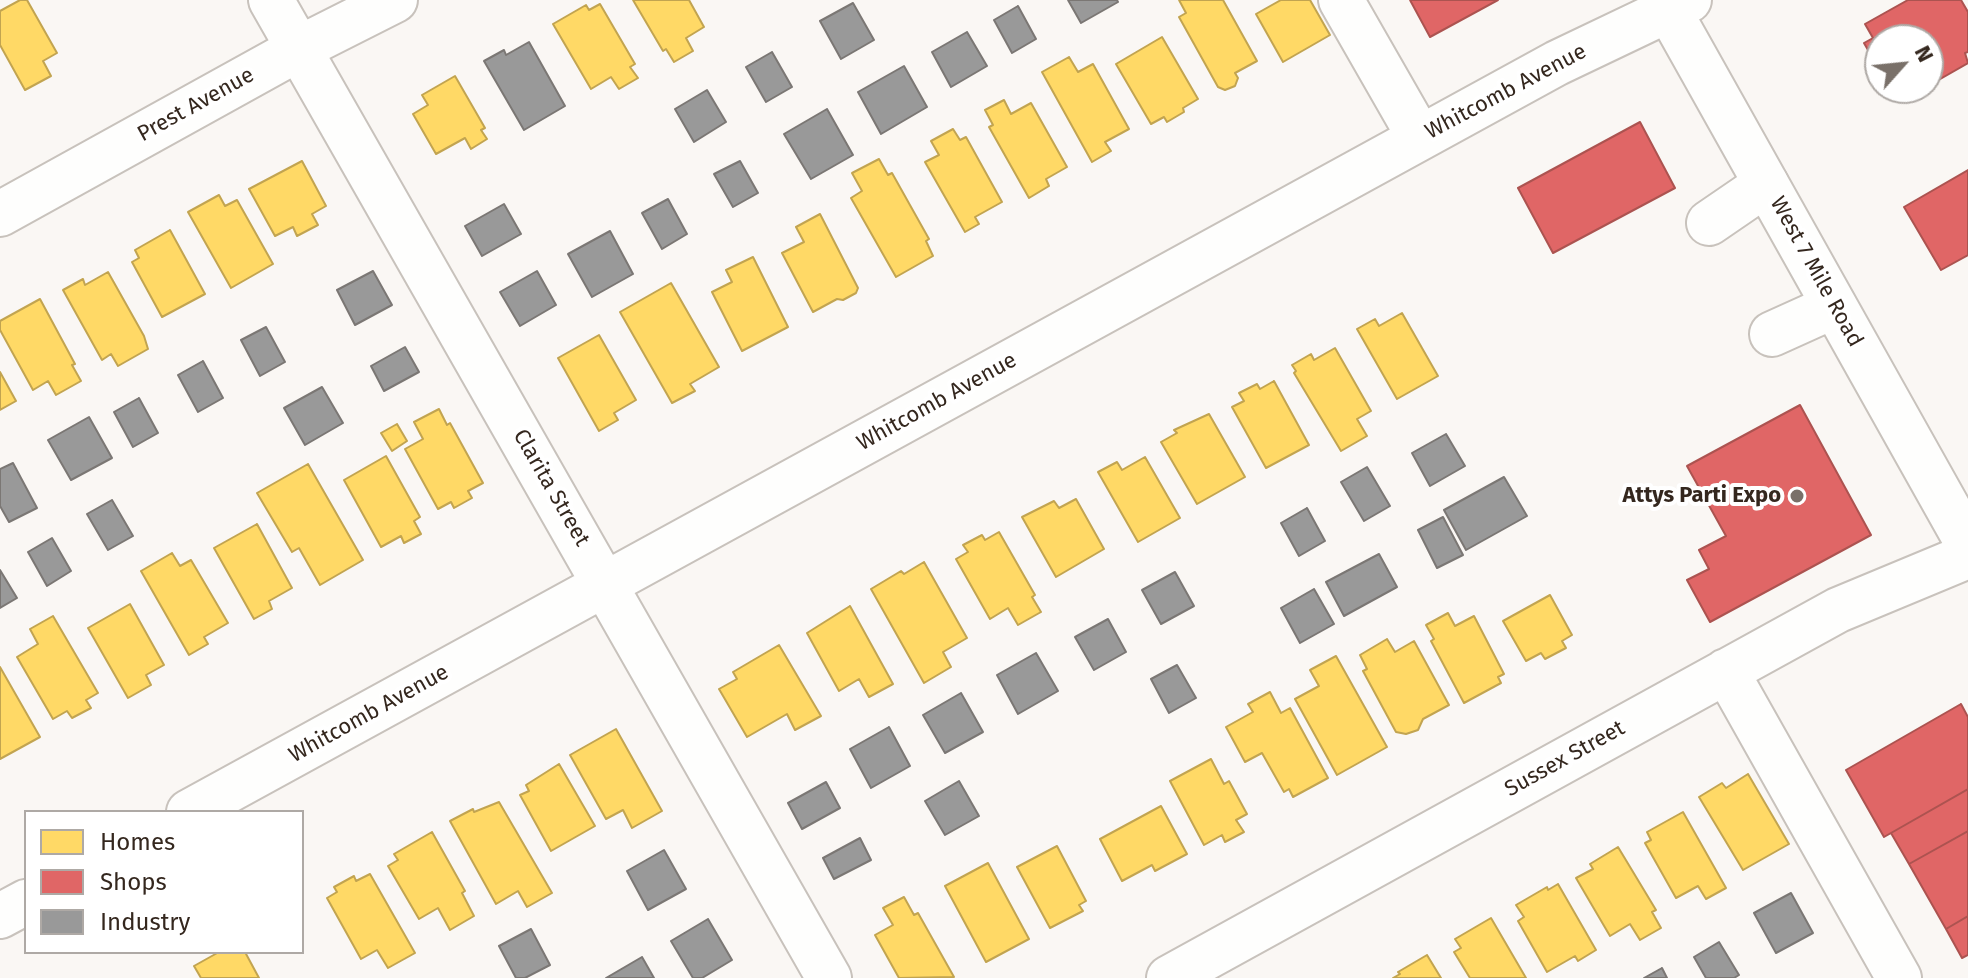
<!DOCTYPE html>
<style>
body{margin:0}
#map{position:relative;width:1968px;height:978px;overflow:hidden;background:#faf7f4;font-family:"Fira Sans",sans-serif}
canvas{display:block}
.legend{position:absolute;left:24px;top:810px;width:280px;height:144px;box-sizing:border-box;background:#fff;border:2px solid #aea9a5;margin:0;padding:10px 14px;list-style:none;font-size:24px;color:#34271e}
.legend li{display:flex;align-items:center;gap:16px;height:40px}
.legend b{width:40px;border:2px solid #aea9a5}
.north{position:absolute;left:1864px;top:24px;width:80px;height:80px;box-sizing:border-box;background:#fff;border:2px solid #aea9a5;border-radius:50%;rotate:63deg;font-size:22px;font-weight:700;line-height:32px;text-align:center;color:#34271e}
.north::after{content:'';display:block;margin:auto;width:28px;height:36px;background:#797069;clip-path:polygon(50% 0,100% 100%,50% 72%,0 100%)}
</style>
<div id="map">
<canvas width="1968" height="978"></canvas>
<ul class="legend">
<li><b style="height:22px;background:#ffd966"></b>Homes</li>
<li><b style="height:22px;background:#e06666"></b>Shops</li>
<li><b style="height:22px;background:#999"></b>Industry</li>
</ul>
<div class="north">N</div>
</div>
<script>
const context = document.querySelector('canvas').getContext('2d');
context.lineJoin = 'round';
function fill(path, color) { context.fillStyle = color; context.fill(path, 'evenodd'); }
const toPath = rows => new Path2D(rows.map(r => 'M' + r).join(''));
function stroke(path, color, width, dash) { context.strokeStyle = color; context.lineWidth = width; context.lineCap = dash ? 'butt' : 'round'; context.setLineDash(dash || []); context.stroke(path); }
function drawText(font, color, halo, rows, align = 'center') {
  context.font = font + ' "Fira Sans",sans-serif'; context.lineWidth = 8; context.setLineDash([]); context.textBaseline = 'middle'; context.strokeStyle = halo; context.fillStyle = color; for (const [text, x, y, turn = 0] of rows) {
    context.save(); context.translate(x, y); context.rotate((+turn || 0) * Math.PI / 180); context.textAlign = isNaN(turn) ? turn : align; if (halo) context.strokeText(text, 0, 0); context.fillText(text, 0, 0); context.restore();
  }
}
const homes = toPath([
 [20,0,27,0,57,53,43,61,51,76,25,90,0,45,0,11,20,0],
 [633,0,689,0,704,27,686,38,693,51,674,62,666,49,663,51,633,0],
 [1179,0,1223,0,1257,61,1235,73,1238,78,1235,86,1225,90,1218,87,1179,17,1186,13,1179,0],
 [1281,0,1310,0,1330,35,1283,62,1256,14,1281,0],
 [600,4,635,64,630,67,638,78,619,89,611,77,591,89,553,24,586,5,589,10,600,4],
 [1162,37,1198,99,1183,108,1184,112,1167,122,1164,117,1151,124,1116,64,1162,37],
 [1069,57,1078,72,1093,64,1129,129,1105,142,1111,151,1092,162,1042,72,1069,57],
 [455,76,485,128,481,130,487,139,471,149,465,138,436,154,413,114,428,105,422,95,455,76],
 [1004,100,1011,114,1031,103,1067,167,1046,179,1049,186,1029,198,989,127,993,125,985,110,1004,100],
 [953,129,960,140,966,137,1002,202,975,217,979,224,965,232,925,162,939,155,931,141,953,129],
 [879,159,888,175,892,173,929,239,926,241,933,256,896,277,851,198,862,191,852,173,879,159],
 [302,161,326,206,312,214,318,225,297,236,293,227,275,236,249,189,302,161],
 [219,195,225,206,237,200,273,264,231,288,188,212,219,195],
 [820,214,858,288,856,293,843,300,837,299,813,312,782,253,804,242,796,227,820,214],
 [170,230,205,294,162,317,132,262,139,258,135,250,170,230],
 [753,257,788,327,742,351,712,292,732,282,726,270,753,257],
 [108,272,144,336,148,349,118,366,111,354,102,360,63,290,83,279,85,285,108,272],
 [671,283,719,367,690,384,695,391,672,403,620,312,671,283],
 [40,299,75,364,72,365,81,381,56,395,48,381,33,390,0,330,0,321,40,299],
 [1402,313,1438,376,1397,399,1357,329,1375,319,1379,326,1402,313],
 [599,335,636,400,614,413,618,420,599,431,558,358,599,335],
 [1335,348,1371,411,1357,419,1367,436,1341,451,1294,373,1296,371,1292,365,1311,354,1314,360,1335,348],
 [0,372,16,401,0,410,0,372],
 [1274,381,1309,445,1266,468,1232,407,1244,401,1239,393,1257,384,1260,389,1274,381],
 [439,409,447,425,450,423,483,483,468,491,472,498,454,508,451,502,438,509,405,449,423,439,414,422,439,409],
 [1209,414,1245,477,1197,504,1161,442,1177,433,1174,430,1209,414],
 [397,424,407,441,392,451,381,433,397,424],
 [386,456,420,517,414,521,421,534,404,543,401,536,381,547,344,480,386,456],
 [1145,457,1180,518,1138,542,1098,472,1117,462,1122,470,1145,457],
 [308,464,363,560,320,585,299,548,292,552,257,493,308,464],
 [1076,499,1104,549,1056,577,1022,517,1054,501,1059,508,1076,499],
 [257,524,292,588,269,601,272,609,254,619,214,548,257,524],
 [999,532,1035,595,1032,597,1041,612,1018,625,1008,608,990,619,956,559,968,552,963,545,982,535,985,540,999,532],
 [172,553,180,566,191,560,228,623,204,637,208,644,189,655,141,571,172,553],
 [924,562,967,638,943,652,951,667,924,683,871,589,901,571,904,574,924,562],
 [1550,595,1572,635,1562,641,1566,648,1545,659,1541,653,1526,661,1503,621,1550,595],
 [130,604,164,665,146,675,151,685,128,698,88,628,130,604],
 [850,606,893,684,869,697,859,679,839,691,807,633,850,606],
 [1448,613,1455,626,1474,616,1504,674,1498,677,1501,683,1464,703,1431,641,1434,639,1426,625,1448,613],
 [53,616,98,693,86,700,91,708,72,718,67,711,53,719,17,657,38,644,30,629,53,616],
 [1387,639,1395,652,1414,641,1449,705,1423,719,1418,730,1406,734,1396,732,1363,671,1367,669,1360,655,1387,639],
 [779,645,821,716,795,730,787,714,747,737,719,689,737,679,733,672,779,645],
 [1336,656,1387,747,1337,775,1295,699,1319,686,1310,670,1336,656],
 [0,667,40,737,0,759,0,667],
 [1270,692,1281,713,1290,708,1328,778,1293,797,1289,789,1284,792,1262,753,1245,762,1226,727,1253,712,1248,704,1270,692],
 [616,729,662,811,632,828,623,810,606,819,570,755,616,729],
 [1211,759,1224,784,1229,781,1247,814,1236,820,1244,832,1225,842,1222,835,1204,845,1170,781,1211,759],
 [559,764,595,826,551,851,520,795,529,791,526,785,559,764],
 [1748,774,1789,844,1743,870,1699,797,1722,783,1726,788,1748,774],
 [499,802,552,893,527,907,518,891,496,904,450,821,473,809,474,812,499,802],
 [1161,806,1187,854,1155,871,1152,865,1122,881,1100,839,1161,806],
 [1683,812,1726,888,1706,899,1698,886,1676,898,1645,843,1651,840,1647,832,1683,812],
 [432,832,465,891,462,893,474,916,450,930,438,908,419,919,388,866,398,860,394,854,432,832],
 [1057,846,1086,901,1079,905,1083,911,1050,928,1017,867,1057,846],
 [1618,847,1656,910,1652,912,1661,928,1640,940,1630,924,1610,936,1576,878,1593,869,1590,864,1618,847],
 [988,863,1029,939,986,962,945,886,988,863],
 [370,874,415,953,388,968,377,950,361,959,327,898,337,892,334,887,354,876,356,881,370,874],
 [1558,884,1596,950,1578,961,1575,956,1547,972,1518,921,1524,917,1516,905,1547,887,1548,890,1558,884],
 [904,897,914,915,918,913,954,977,899,978,875,935,893,925,883,908,904,897],
 [1491,918,1526,978,1470,978,1454,952,1461,948,1455,939,1491,918],
 [219,952,245,952,259,978,201,978,194,966,219,952],
 [1427,955,1441,978,1393,978,1400,974,1398,972,1427,955]
]);
const shops = toPath([
 [1410,0,1498,0,1430,37,1410,0],
 [1908,0,1961,0,1968,12,1968,52,1965,53,1968,63,1928,86,1928,40,1880,40,1880,71,1864,43,1873,38,1865,24,1908,0],
 [1900,88,1925,88,1906,99,1900,88],
 [1640,122,1675,188,1553,253,1518,188,1640,122],
 [1968,170,1968,255,1941,270,1904,207,1968,170],
 [1800,405,1871,535,1710,622,1687,580,1709,569,1699,550,1726,536,1687,466,1800,405],
 [1961,704,1968,717,1968,789,1884,837,1846,770,1961,704],
 [1968,789,1968,831,1909,864,1891,833,1968,789],
 [1968,831,1968,916,1946,929,1909,864,1968,831],
 [1968,916,1968,955,1962,958,1946,929,1968,916]
]);
const industry = toPath([
 [1068,0,1117,0,1118,2,1081,23,1068,0],
 [853,3,874,40,841,59,820,21,853,3],
 [1018,6,1036,39,1012,53,994,20,1018,6],
 [967,32,987,66,951,87,932,52,967,32],
 [529,42,565,106,524,130,484,61,504,50,506,55,529,42],
 [772,52,792,87,766,102,746,67,772,52],
 [904,66,927,107,881,134,858,92,904,66],
 [707,90,726,122,694,142,675,109,707,90],
 [827,109,853,155,811,179,784,134,827,109],
 [740,161,758,193,733,207,714,174,740,161],
 [668,199,687,234,662,249,642,213,668,199],
 [504,204,521,234,482,256,465,226,504,204],
 [610,231,633,274,592,297,568,254,610,231],
 [373,271,392,305,355,325,337,290,373,271],
 [537,271,556,305,520,326,500,292,537,271],
 [266,327,285,362,260,376,241,340,266,327],
 [405,347,419,372,384,391,371,366,405,347],
 [203,361,223,398,198,412,178,375,203,361],
 [322,387,343,423,305,445,284,408,322,387],
 [139,398,158,433,133,447,114,412,139,398],
 [89,417,112,458,71,480,48,440,89,417],
 [1446,434,1465,466,1430,486,1412,453,1446,434],
 [13,463,37,508,9,522,0,506,0,469,13,463],
 [1367,467,1390,506,1364,521,1341,482,1367,467],
 [1504,477,1527,516,1466,550,1444,510,1504,477],
 [112,500,133,536,108,550,87,514,112,500],
 [1307,508,1325,541,1299,556,1281,523,1307,508],
 [1443,517,1463,555,1437,568,1418,530,1443,517],
 [52,538,71,571,47,586,28,552,52,538],
 [1379,554,1397,587,1344,616,1326,582,1379,554],
 [0,570,17,598,0,608,0,570],
 [1175,572,1194,606,1161,624,1142,590,1175,572],
 [1314,589,1334,624,1300,643,1281,608,1314,589],
 [1108,619,1126,652,1094,670,1075,637,1108,619],
 [1036,653,1058,691,1018,714,997,675,1036,653],
 [1177,665,1196,698,1169,713,1151,679,1177,665],
 [961,693,983,732,945,753,923,715,961,693],
 [889,727,910,766,871,788,850,749,889,727],
 [959,781,979,816,945,835,925,801,959,781],
 [826,782,840,808,802,829,788,803,826,782],
 [860,838,871,860,834,879,823,858,860,838],
 [664,850,686,889,648,910,627,871,664,850],
 [1791,893,1813,933,1776,953,1754,913,1791,893],
 [708,919,732,960,702,978,693,978,671,941,708,919],
 [531,929,550,965,525,978,516,978,499,946,531,929],
 [1719,942,1739,975,1734,978,1706,978,1694,957,1719,942],
 [642,957,654,978,606,978,642,957],
 [1662,968,1667,978,1644,978,1662,968]
]);
const minor = toPath([
 [271,0,829,978],
 [1341,0,1420,138],
 [0,214,300,48,395,0],
 [1709,223,1766,184],
 [1772,334,1834,306],
 [1726,671,1899,978],
 [189,812,1557,63,1689,0],
 [0,916,26,902],
 [1169,978,1838,610,1968,556]
]);
const major = toPath([
 [1663,0,1968,544]
]);
const markers = [
 [1797,496,8,"#797069"]
];
const streetNames = [
 ["Whitcomb Avenue",1506,92,-28],
 ["Prest Avenue",196,105,-29],
 ["West 7 Mile Road",1816,272,61],
 ["Whitcomb Avenue",937,402,-29],
 ["Clarita Street",551,488,60],
 ["Whitcomb Avenue",369,714,-29],
 ["Sussex Street",1565,759,-29]
];
const poiNames = [
 ["Attys Parti Expo",1781,496]
];
fill(homes, '#ffd966');
stroke(homes, '#c2a450', 2);
fill(shops, '#e06666');
stroke(shops, '#ac5350', 2);
fill(industry, '#999');
stroke(industry, '#7b7774', 2);
stroke(minor, '#c8c2bc', 48);
stroke(major, '#c8c2bc', 48);
stroke(minor, '#fefefd', 44);
stroke(major, '#fefefd', 44);
for (const [x, y, r, color] of markers) { const dot = new Path2D(); dot.arc(x, y, r, 0, 2 * Math.PI); context.fillStyle = color; context.fill(dot); stroke(dot, '#fff', 3); }
drawText('22px', '#34271e', '#fff', streetNames);
drawText('bold 22px', '#34271e', '#fff', poiNames, 'right');
</script>
